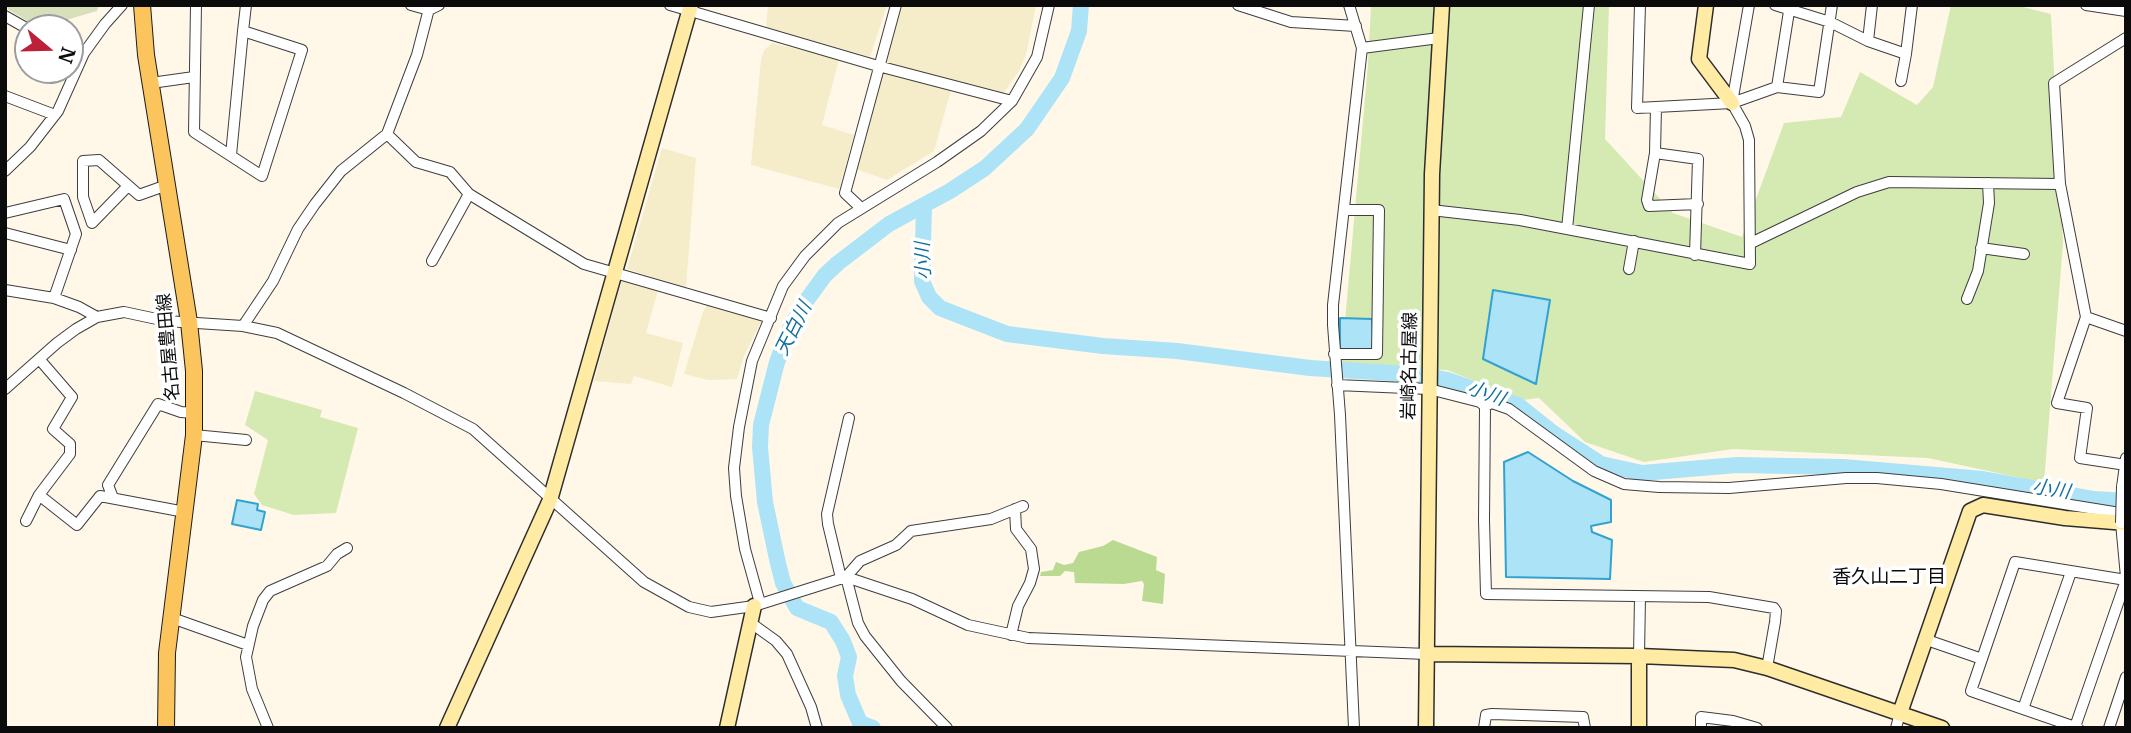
<!DOCTYPE html>
<meta charset="utf-8">
<style>
body{margin:0}
#map{position:relative;width:2131px;height:733px;overflow:hidden;background:#fff8e9;font-family:Merriweather,serif}
canvas{display:block}
.frame{position:absolute;inset:0;border:7px solid #0b0b0b;pointer-events:none}
.north{position:absolute;left:14px;top:14px;width:70px;height:70px;box-sizing:border-box;background:#fff;border:2px solid #9d9d9d;border-radius:50%;rotate:109deg;font-size:19px;font-weight:700;line-height:28px;text-align:center;color:#0b0b0b}
.north::after{content:'';display:block;margin:auto;width:24px;height:32px;background:#bd213a;clip-path:polygon(50% 0,100% 100%,50% 72%,0 100%)}
</style>
<div id="map">
<canvas width="2131" height="733"></canvas>
<div class="frame"></div>
<div class="north">N</div>
</div>
<script>
const context = document.querySelector('canvas').getContext('2d');
context.lineJoin = 'round';
function fill(path, color) { context.fillStyle = color; context.fill(path, 'evenodd'); }
const toPath = rows => new Path2D(rows.map(r => 'M' + r).join(''));
function stroke(path, color, width, dash) { context.strokeStyle = color; context.lineWidth = width; context.lineCap = dash ? 'butt' : 'round'; context.setLineDash(dash || []); context.stroke(path); }
function drawText(font, color, halo, rows, align = 'center') {
  context.font = font + ' Merriweather,"Noto Sans JP",serif'; context.lineWidth = 7; context.setLineDash([]); context.textBaseline = 'middle'; context.strokeStyle = halo; context.fillStyle = color; for (const [text, x, y, turn = 0] of rows) {
    context.save(); context.translate(x, y); context.rotate((+turn || 0) * Math.PI / 180); context.textAlign = isNaN(turn) ? turn : align; if (halo) context.strokeText(text, 0, 0); context.fillText(text, 0, 0); context.restore();
  }
}
const farmland = toPath([
 [768,5,887,5,870,57,766,27],
 [898,5,1036,5,1026,55,1019,71,1003,94,882,61],
 [772,43,839,59,822,125,854,135,839,189,751,165,761,60,764,50],
 [886,71,951,90,934,151,887,180,853,168,879,73],
 [662,148,696,158,686,288,627,269],
 [622,279,658,290,646,333,683,343,672,387,634,376,631,384,594,381],
 [708,303,761,322,744,356,737,379,708,380,684,374,703,312]
]);
const green = toPath([
 [1371,5,1609,5,1605,139,1673,213,1742,237,1784,123,1841,117,1860,72,1917,105,1933,87,1951,5,2015,5,2051,14,2063,243,2044,483,1928,458,1733,449,1644,462,1585,442,1539,398,1523,400,1447,370,1341,366,1368,64],
 [255,391,322,410,320,417,358,428,336,513,294,515,262,505,254,494,268,440,245,425]
]);
const forest = toPath([
 [1113,540,1157,557,1156,570,1165,574,1163,604,1142,601,1144,584,1142,581,1124,584,1075,583,1074,572,1065,571,1060,576,1040,576,1041,572,1053,570,1056,562,1064,565,1073,563,1079,552,1103,546]
]);
const cemetery = toPath([
 [5,5,99,5,97,11,39,28,9,10]
]);
const water = toPath([
 [1493,290,1550,300,1536,384,1483,359,1493,290],
 [1340,318,1372,319,1374,352,1340,350,1340,318],
 [1528,452,1573,481,1611,500,1611,522,1591,526,1592,532,1612,540,1610,579,1506,577,1504,462,1528,452],
 [237,500,258,504,257,510,265,512,261,530,232,524,237,500]
]);
const river = toPath([
 [924,206,922,281,929,297,940,308,1007,334,1103,346,1177,351,1310,368,1422,375,1448,380,1518,405,1553,433,1601,464,1642,473,1737,465,1843,467,1983,479,2094,499,2126,501],
 [873,728,860,723,848,695,845,676,849,657,843,641,831,622,797,608,783,583,777,559,765,502,760,447,761,425,777,362,791,326,806,301,825,275,838,263,889,224,950,191,985,168,1027,129,1062,78,1079,31,1081,5]
]);
const street = toPath([
 [196,5,194,132,262,176,302,50,243,31,246,5],
 [411,5,429,10,439,5],
 [670,5,878,66,1012,101],
 [1238,5,1291,22,1356,26],
 [1349,5,1362,48,1333,305,1333,325,1340,415,1354,728],
 [1640,5,1637,108,1732,103,1777,87,1819,92,1832,5],
 [1775,5,1830,22,1868,41,1906,54,1912,5],
 [2086,5,2126,11],
 [5,16,28,29],
 [2126,38,2054,83,2060,184,2086,317,2126,331],
 [1868,41,1872,5],
 [70,48,84,53],
 [1362,48,1439,38],
 [1901,81,1906,54],
 [151,83,194,77],
 [1777,87,1790,5],
 [5,96,55,115],
 [1656,107,1655,153,1698,159,1695,255],
 [387,134,416,162,450,172,469,194,584,264,771,318],
 [1655,153,1647,200,1649,206,1698,204],
 [231,155,243,31],
 [5,171,30,147,58,111,84,53,105,24,122,5],
 [128,186,92,223,83,197,83,161,99,160,139,195,167,185],
 [861,208,845,193,896,5],
 [1431,210,1520,220,1750,264,1749,140,1745,126,1732,103,1749,5],
 [5,213,64,199,76,234,54,298],
 [1567,229,1589,5],
 [5,233,71,250],
 [1751,243,1857,192,1889,182,2060,184],
 [1981,248,2024,254],
 [432,261,469,194],
 [1629,269,1634,241],
 [5,290,54,298,79,307,97,317],
 [1967,299,1978,271,1989,203,1988,183],
 [2086,317,2057,403,2087,408,2080,458,2126,465],
 [243,326,273,281,298,229,315,204,341,171,387,134,417,55,430,5],
 [1334,354,1377,354,1379,210,1344,210],
 [40,360,72,397,53,429,70,444,70,454,39,495,77,525,100,496,185,512],
 [1337,385,1429,389,1480,402,1485,406,1484,520,1486,594,1709,597,1774,608,1776,611,1775,622,1767,668],
 [5,389,57,343,76,329,97,317,124,312,166,321,243,326,277,333,404,393,473,429,644,582,689,607,711,612,754,606,846,577,912,599,968,625,1028,638,1427,654],
 [1485,406,1492,403,1509,409,1594,471,1624,484,1659,487,1729,488,1846,478,1877,478,1941,484,2126,514],
 [194,435,246,440],
 [2122,487,2126,458],
 [113,498,108,485,158,404,181,412,194,413],
 [26,521,39,495],
 [2121,523,2126,577],
 [841,578,828,524,827,514,849,418],
 [760,603,745,549,736,496,734,468,739,427,752,361,783,286,805,256,838,223,937,162,981,131,1012,101,1037,57,1049,5],
 [172,618,248,645],
 [751,623,776,641,787,654,811,707,817,728],
 [1011,635,1018,606,1030,583,1034,569,1031,549,1016,529,1015,509],
 [1927,640,1982,659],
 [1639,656,1640,597],
 [2023,709,2071,572],
 [2075,727,2126,580],
 [268,728,252,689,246,657,253,626,263,600,270,591,327,566,337,554,347,548],
 [947,728,901,681,865,636,858,623,846,577,860,561,896,545,911,531,991,519,1023,506],
 [1484,728,1486,715,1492,714,1583,717,1585,728],
 [1701,728,1701,717,1733,721,1757,728],
 [1896,728,1900,713],
 [2078,728,1971,691,2015,562,2126,580],
 [2109,728,2126,677]
]);
const secondary = toPath([
 [1706,5,1699,59,1732,103],
 [1427,654,1639,656,1734,660,1767,668,1942,728],
 [1900,713,1970,511,1983,505,2065,518,2126,523],
 [447,728,550,500,691,5],
 [727,728,754,606],
 [1426,728,1432,174,1442,5],
 [1639,728,1639,656]
]);
const primary = toPath([
 [142,5,146,55,189,322,194,371,194,435,167,653,166,728]
]);
const streetBridge = toPath([
 [2121,523,2122,487]
]);
const streetNames = [
 ["名古屋豊田線",169,347,-95],
 ["岩崎名古屋線",1410,366,-89]
];
const waterNames = [
 ["小川",924,261,-92],
 ["天白川",794,329,-63],
 ["小川",1486,394,20],
 ["小川",2051,490,9]
];
const neighbourhoodNames = [
 ["香久山二丁目",1889,578]
];
fill(farmland, '#f5ecc9');
fill(green, '#d5e9b3');
fill(forest, '#bada92');
fill(cemetery, '#d8e0bb');
fill(water, '#ade3f7');
stroke(water, '#33a2cf', 2);
stroke(river, '#ade3f7', 16);
stroke(street, '#3e3e3e', 12);
stroke(secondary, '#2d2d2d', 17);
stroke(primary, '#1c1c1c', 18);
stroke(street, '#fff', 10);
stroke(secondary, '#ffeba4', 14);
stroke(primary, '#fbc45d', 16);
stroke(streetBridge, '#3e3e3e', 12, []);
stroke(streetBridge, '#fff', 10);
drawText('18px', '#0b0b0b', '#fff', streetNames);
drawText('italic 19px', '#13709e', '#fff', waterNames);
drawText('19px', '#0b0b0b', '#fff', neighbourhoodNames);
</script>
